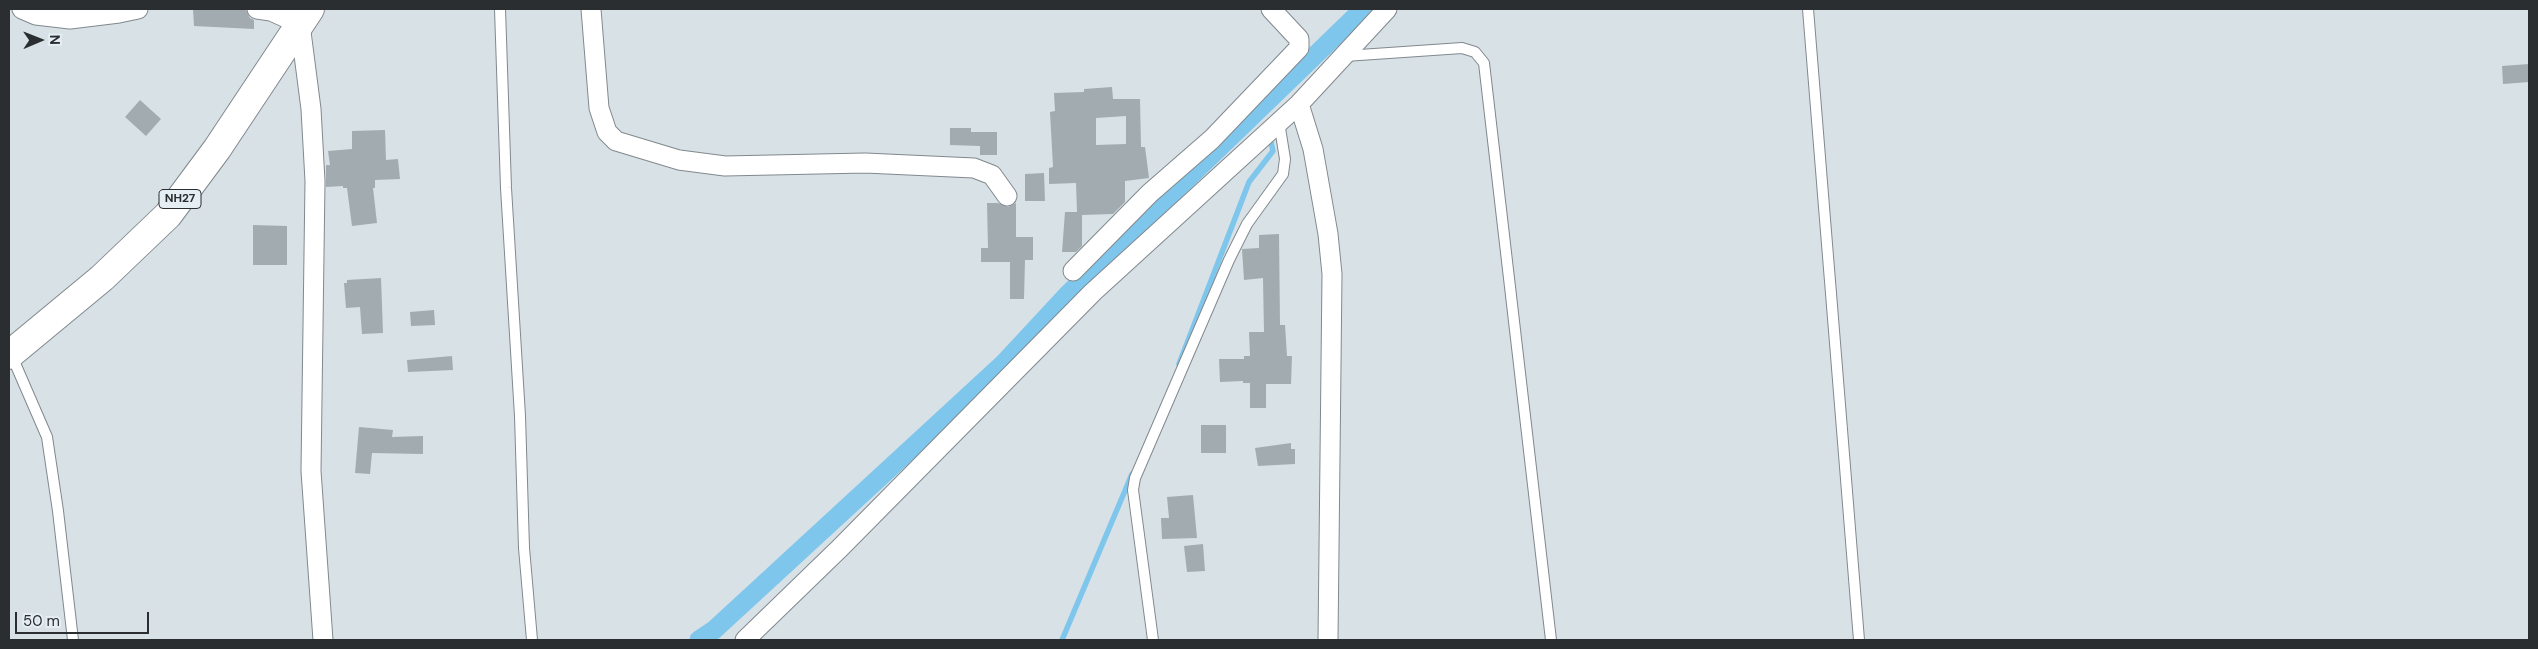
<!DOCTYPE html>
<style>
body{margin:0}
#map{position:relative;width:2538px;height:649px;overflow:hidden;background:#d7e1e6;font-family:"DM Sans",sans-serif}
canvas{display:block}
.frame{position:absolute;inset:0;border:10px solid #2b2e30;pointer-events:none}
.north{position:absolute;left:15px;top:15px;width:50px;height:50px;-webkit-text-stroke:4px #e5eef3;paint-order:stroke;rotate:89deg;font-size:14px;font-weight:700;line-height:20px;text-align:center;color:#2b2e30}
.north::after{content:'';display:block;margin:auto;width:18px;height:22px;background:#2b2e30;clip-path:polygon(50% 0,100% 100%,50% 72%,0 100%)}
.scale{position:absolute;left:15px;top:612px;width:134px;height:22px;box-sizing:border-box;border:2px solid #2b2e30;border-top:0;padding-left:6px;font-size:15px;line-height:18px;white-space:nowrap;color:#2b2e30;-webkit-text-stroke:4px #e5eef3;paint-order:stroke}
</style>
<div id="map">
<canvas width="2538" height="649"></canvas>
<div class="frame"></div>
<div class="north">N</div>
<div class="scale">50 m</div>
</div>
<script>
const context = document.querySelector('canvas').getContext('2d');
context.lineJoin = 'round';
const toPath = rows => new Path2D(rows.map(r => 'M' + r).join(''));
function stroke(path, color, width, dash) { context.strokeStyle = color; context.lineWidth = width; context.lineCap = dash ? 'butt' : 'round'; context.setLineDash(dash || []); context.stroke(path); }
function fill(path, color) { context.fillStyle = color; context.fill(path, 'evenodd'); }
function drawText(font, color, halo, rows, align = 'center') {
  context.font = font + ' "DM Sans",sans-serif'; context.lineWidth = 4; context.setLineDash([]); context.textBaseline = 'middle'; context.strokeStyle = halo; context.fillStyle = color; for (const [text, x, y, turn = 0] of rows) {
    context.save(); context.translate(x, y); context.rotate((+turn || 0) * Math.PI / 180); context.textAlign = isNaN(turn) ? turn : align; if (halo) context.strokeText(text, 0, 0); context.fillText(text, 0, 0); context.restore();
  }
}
const stream = toPath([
 [1179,364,1249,182,1273,151,1271,142],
 [1062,640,1132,474]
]);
const canal = toPath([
 [699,640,714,630,1004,363,1069,293,1363,9]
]);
const building = toPath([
 [193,9,246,10,250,18,254,20,254,29,194,26],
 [2529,64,2529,82,2503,84,2502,66],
 [1112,87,1113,99,1140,99,1141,147,1145,147,1149,178,1125,181,1125,202,1113,214,1082,215,1082,246,1076,252,1062,252,1065,212,1077,212,1076,183,1049,184,1049,168,1053,167,1050,112,1055,111,1054,93,1084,92,1084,89],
 [1126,116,1126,144,1096,145,1096,118],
 [140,100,161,119,146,136,125,117],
 [950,128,971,128,971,132,997,132,997,155,980,155,980,146,950,145],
 [385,130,386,160,398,159,400,179,375,180,375,188,373,188,377,223,352,226,347,188,343,188,343,186,326,187,326,165,330,165,328,151,352,149,352,131],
 [1044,173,1045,201,1025,201,1025,174],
 [987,203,998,203,1008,207,1016,203,1016,237,1033,237,1033,260,1025,260,1024,299,1010,299,1010,262,981,262,981,248,988,248],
 [253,225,287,226,287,265,253,265],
 [1279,234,1280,325,1285,325,1287,356,1292,356,1291,384,1266,384,1266,408,1250,408,1250,383,1243,383,1243,381,1220,382,1219,359,1244,359,1244,356,1250,356,1249,332,1264,332,1263,278,1244,280,1242,249,1259,248,1259,235],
 [381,278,383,333,362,334,360,307,346,308,344,283,347,283,347,280],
 [434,310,435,325,411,326,410,312],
 [452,356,453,370,408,372,407,360],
 [1201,425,1226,425,1226,453,1201,453],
 [359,427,393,430,392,437,423,436,423,454,372,453,370,474,355,473],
 [1291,443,1291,449,1295,449,1295,464,1258,466,1255,448],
 [1193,495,1197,538,1162,539,1161,518,1169,518,1167,497],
 [1203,544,1205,571,1187,572,1184,546]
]);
const lane = toPath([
 [500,9,506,188,520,416,524,548,532,640],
 [1808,9,1859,640],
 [1345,56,1462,48,1475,52,1484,63,1551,640],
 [11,354,47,437,58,511,73,640],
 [1153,640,1133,490,1135,478,1229,260,1247,224,1283,174,1285,159,1279,122]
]);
const street = toPath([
 [22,9,36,15,70,19,119,13,138,9],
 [257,9,271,11,300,24,311,109,315,181,311,471,323,640],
 [591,9,599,108,607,132,616,141,679,160,725,166,865,163,974,168,992,175,1007,196],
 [1299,104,1313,149,1328,234,1332,274,1328,640],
 [1073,271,1150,193,1212,139,1299,48,1299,39,1271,9],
 [745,640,840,548,1093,292,1299,104,1387,9]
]);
const highway = toPath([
 [9,355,102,278,168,215,217,149,310,9]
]);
const shields = [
 [180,199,42]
];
const shieldNames = [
 ["NH27",180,199]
];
stroke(stream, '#7fc6ed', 5.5);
stroke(canal, '#7fc6ed', 19);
fill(building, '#a2abb0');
stroke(lane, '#81898e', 12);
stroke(street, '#81898e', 21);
stroke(highway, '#81898e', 30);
stroke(lane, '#fff', 10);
stroke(street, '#fff', 19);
stroke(highway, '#fff', 28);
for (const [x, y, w] of shields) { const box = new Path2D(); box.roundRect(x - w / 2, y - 9.5, w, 19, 4); context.fillStyle = '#e5eef3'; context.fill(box); stroke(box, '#2b2e30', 1); }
drawText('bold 12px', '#2b2e30', null, shieldNames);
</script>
